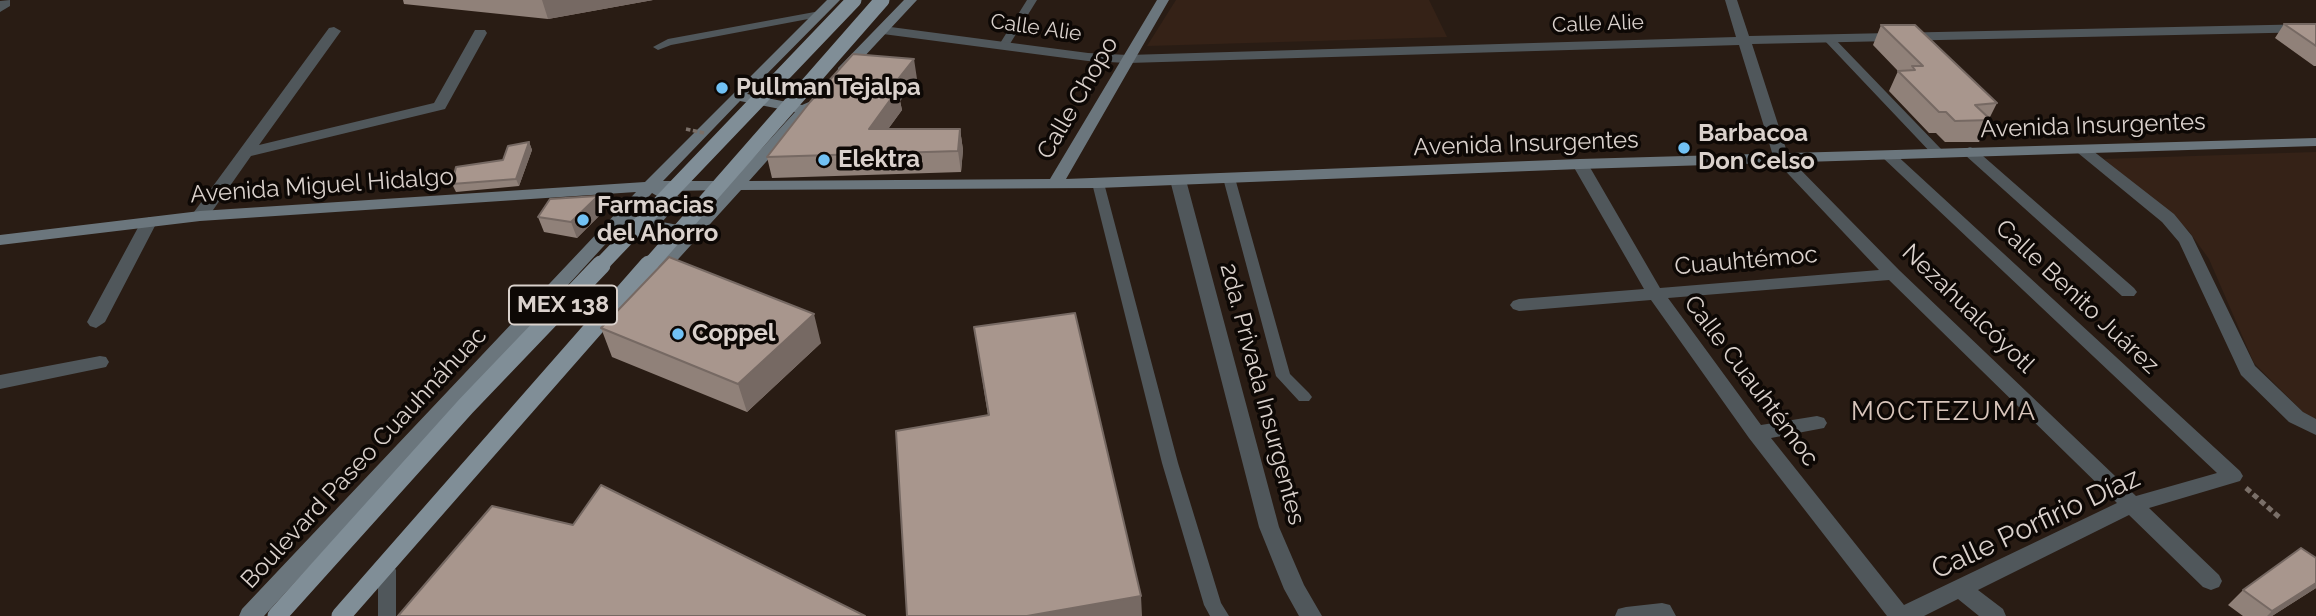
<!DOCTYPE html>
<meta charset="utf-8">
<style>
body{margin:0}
canvas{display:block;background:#291c14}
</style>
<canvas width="2316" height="616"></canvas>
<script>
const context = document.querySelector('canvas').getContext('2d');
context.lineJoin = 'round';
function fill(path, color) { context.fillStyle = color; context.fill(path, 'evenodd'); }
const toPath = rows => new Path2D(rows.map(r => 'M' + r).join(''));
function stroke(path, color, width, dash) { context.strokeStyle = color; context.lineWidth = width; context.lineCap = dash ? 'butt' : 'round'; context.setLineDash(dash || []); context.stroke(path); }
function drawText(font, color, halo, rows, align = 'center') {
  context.font = font + ' Raleway,sans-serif'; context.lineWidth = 7; context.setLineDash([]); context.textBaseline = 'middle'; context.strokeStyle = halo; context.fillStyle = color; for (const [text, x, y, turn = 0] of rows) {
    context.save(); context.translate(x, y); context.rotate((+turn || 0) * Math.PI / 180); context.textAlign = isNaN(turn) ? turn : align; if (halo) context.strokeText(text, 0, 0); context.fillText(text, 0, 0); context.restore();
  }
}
const built = toPath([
 [1176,0,1429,0,1447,37,1147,46],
 [2316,152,2316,420,2305,414,2254,363,2209,259,2188,230,2104,159]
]);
const path = toPath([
 [2246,488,2279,517]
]);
const lane = toPath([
 [1027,0,1037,0,1008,47,1000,47,999,45,1027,0],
 [820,11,825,14,824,16,671,45,658,50,653,47,668,39,820,11],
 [1829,36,1833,37,1942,150,1944,153,1942,156,1934,156,1825,41,1824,39,1829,36],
 [1229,174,1235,178,1290,374,1309,393,1312,397,1309,401,1299,401,1276,376,1223,178,1229,174],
 [1098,179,1104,183,1178,463,1221,603,1229,616,1210,616,1204,605,1162,463,1092,183,1098,179],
 [387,563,393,565,396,570,396,616,378,616,378,570,381,565,387,563]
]);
const street = toPath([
 [10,0,10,6,0,12,0,1,10,0],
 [1725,0,1737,0,1749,36,2316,24,2316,32,1752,44,1789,158,1899,270,2136,496,2217,473,1882,157,1879,154,1882,151,1892,151,2240,471,2243,476,2240,481,2149,508,2219,575,2222,581,2219,587,2211,590,2203,587,2129,515,1978,590,2003,609,2006,616,1979,616,1958,599,1924,616,1887,616,1749,438,1651,300,1519,311,1513,309,1510,305,1513,301,1519,299,1644,289,1572,164,1580,159,1588,164,1660,288,1879,270,1774,159,1739,45,1128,63,1088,61,883,34,876,30,883,26,1088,53,1128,55,1736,37,1725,0],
 [1889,280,2117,503,1904,605,1771,438,1824,428,1827,423,1824,418,1817,416,1761,425,1668,298,1889,280],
 [334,27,341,31,259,145,434,103,475,30,485,30,487,33,445,109,251,156,206,220,194,220,192,216,194,212,329,28,334,27],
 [2083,145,2088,147,2174,214,2192,236,2255,366,2303,412,2316,419,2316,435,2289,422,2241,375,2179,242,2162,222,2078,153,2075,150,2078,147,2083,145],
 [1970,147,1975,149,2134,288,2137,292,2134,296,2122,296,1965,155,1962,152,1965,149,1970,147],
 [1178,175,1186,180,1279,527,1304,585,1322,616,1299,616,1284,589,1259,527,1170,180,1178,175],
 [149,217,157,222,105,322,96,328,90,326,87,322,141,222,149,217],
 [100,356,106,357,109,362,106,367,0,389,0,375,100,356],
 [1662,603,1670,605,1676,616,1615,616,1618,609,1626,607,1662,603]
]);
const secondary = toPath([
 [827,0,840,0,747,94,802,105,809,102,816,106,749,181,1050,179,1157,0,1169,0,1066,179,1580,159,2316,138,2316,146,1580,169,1098,188,741,190,661,278,649,278,647,274,681,236,624,224,264,616,239,616,242,609,636,192,200,221,0,245,0,235,200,211,645,182,827,0],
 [740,101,795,112,732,181,663,181,740,101],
 [723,190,689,227,662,222,682,199,670,191,723,190],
 [652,193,664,200,647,219,631,216,652,193],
 [904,0,917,0,848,74,838,74,838,68,904,0]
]);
const pathBridge = toPath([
 [686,129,704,133]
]);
const primaryBridgeFar1 = toPath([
 [599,267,854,0],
 [648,267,882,0]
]);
const primaryBridge = toPath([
 [277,616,466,406,601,265],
 [341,616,649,265]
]);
const wall = toPath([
 [403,0,653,0,548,19,404,4],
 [2284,24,2316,24,2316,66,2314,66,2275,38],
 [1881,25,1997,103,1989,119,1991,120,1979,142,1945,142,1936,133,1929,133,1889,91,1898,71,1873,45],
 [917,79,900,101,902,110,888,129,960,129,963,150,961,172,772,178,767,157],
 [529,142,532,150,519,186,456,192,452,184,503,160],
 [598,196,604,211,577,238,544,232,538,217],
 [974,327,1142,616,988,415],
 [601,328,821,343,747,412,612,357],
 [2316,558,2316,588,2272,616,2243,616,2228,605,2243,590]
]);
const shadedWall = toPath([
 [542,0,653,0,548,19],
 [914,59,917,79,900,101,902,110,873,150,869,129,891,88],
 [960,129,963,150,961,172,958,151],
 [529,142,532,150,519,186,516,179],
 [598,196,604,211,577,238,571,222],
 [814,314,821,343,747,412,738,384],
 [2316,583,2316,588,2272,616,2267,616,2272,611],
 [1141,596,1142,616,1027,616]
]);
const building = toPath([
 [2284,24,2316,24,2316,46,2284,24],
 [1881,25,1915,25,1997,103,1975,105,1991,120,1955,121,1946,112,1939,112,1898,71,1915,70,1912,66,1923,66,1881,25],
 [853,54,914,59,891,88,898,89,869,129,960,129,958,151,767,157,810,102,853,54],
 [529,142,516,179,452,184,456,167,503,160,508,146,529,142],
 [598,196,571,222,538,217,550,199,598,196],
 [669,257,814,314,738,384,601,328,669,257],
 [1075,313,1141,596,1027,616,907,616,896,431,989,415,974,327,1075,313],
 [601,485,865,616,398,616,492,506,573,525,601,485],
 [2301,548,2316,558,2316,583,2272,611,2243,590,2301,548]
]);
const markers = [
 [722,88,7,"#71c1f4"],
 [1684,148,7,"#71c1f4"],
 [824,160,7,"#71c1f4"],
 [583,220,7,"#71c1f4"],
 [678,334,7,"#71c1f4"]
];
const farStreetnames = [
 ["Calle Alie",1598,24,-2],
 ["Calle Alie",1036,28,8]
];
const shields = [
 [563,305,108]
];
const shieldNames = [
 ["MEX 138",563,305]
];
const poiNames = [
 ["Pullman Tejalpa",736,88],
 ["Barbacoa",1698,134],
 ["Don Celso",1698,162],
 ["Elektra",838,160],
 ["Farmacias",597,206],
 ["del Ahorro",597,234],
 ["Coppel",692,334]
];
const streetNames = [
 ["Calle Chopo",1078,98,-60],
 ["Avenida Insurgentes",2093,126,-2],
 ["Avenida Insurgentes",1526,144,-2],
 ["Avenida Miguel Hidalgo",322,186,-4],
 ["Cuauhtémoc",1746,261,-5],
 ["Calle Benito Juárez",2077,297,43],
 ["Nezahualcóyotl",1968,309,44],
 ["Calle Cuauhtémoc",1751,381,53],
 ["2da. Privada Insurgentes",1262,394,75],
 ["Boulevard Paseo Cuauhnáhuac",364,458,-47]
];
const neighbourhoodNames = [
 ["MOCTEZUMA",1944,412]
];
const nearStreetnames = [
 ["Calle Porfirio Díaz",2036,524,-25]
];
fill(built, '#352217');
stroke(path, '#7a6f68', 5, [6, 3.5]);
fill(lane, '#50575b');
fill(street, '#50575b');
fill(secondary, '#6b767d');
stroke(pathBridge, '#7a6f68', 3.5, [4.5, 2.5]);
stroke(primaryBridgeFar1, '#808e97', 15);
stroke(primaryBridge, '#808e97', 19);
fill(wall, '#908179');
fill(shadedWall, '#766963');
fill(building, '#a8968d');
stroke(building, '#766963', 2);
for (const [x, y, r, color] of markers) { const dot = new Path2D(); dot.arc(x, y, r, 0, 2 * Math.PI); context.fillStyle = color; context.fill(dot); stroke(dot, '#0d0805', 2.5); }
drawText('21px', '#dad1cc', '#0d0805', farStreetnames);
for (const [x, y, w] of shields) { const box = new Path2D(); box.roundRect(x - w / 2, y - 19.5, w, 39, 5); context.fillStyle = '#0d0805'; context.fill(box); stroke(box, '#dad1cc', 2); }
drawText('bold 23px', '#dad1cc', null, shieldNames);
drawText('bold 24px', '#dad1cc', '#0d0805', poiNames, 'left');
drawText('24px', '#dad1cc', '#0d0805', streetNames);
context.letterSpacing = '2px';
drawText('26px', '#d8c5bb', '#0d0805', neighbourhoodNames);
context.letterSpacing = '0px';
drawText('28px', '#dad1cc', '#0d0805', nearStreetnames);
</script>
